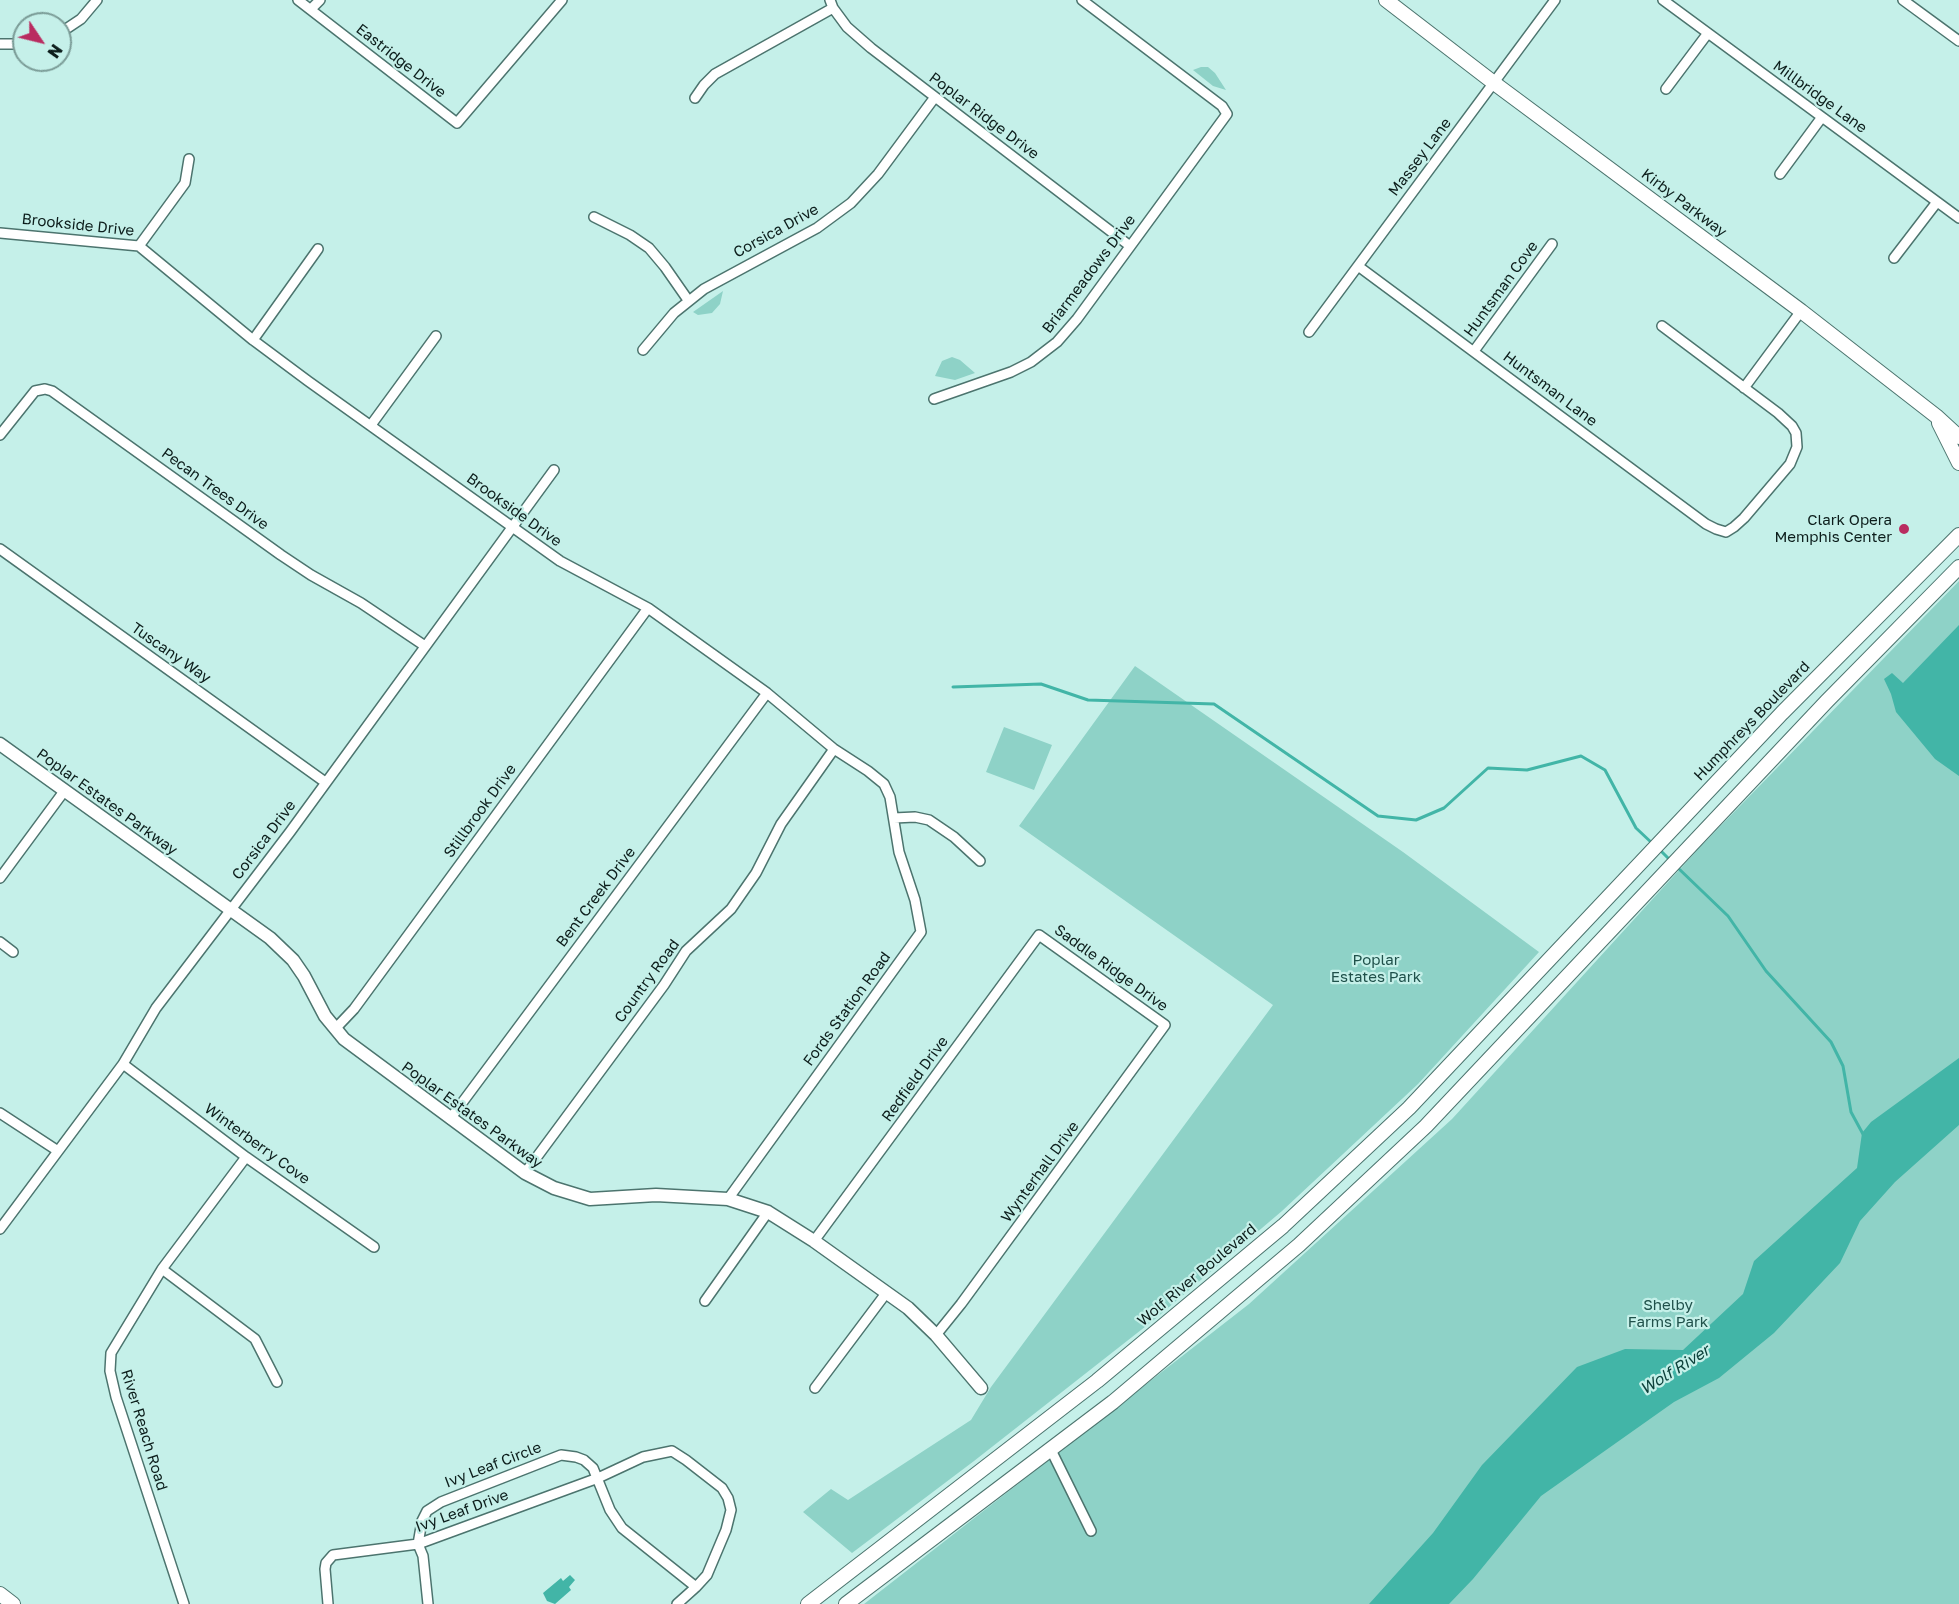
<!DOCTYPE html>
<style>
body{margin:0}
#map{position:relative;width:1959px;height:1604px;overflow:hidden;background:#c5f0e9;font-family:"Golos Text",sans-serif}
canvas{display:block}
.north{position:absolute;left:12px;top:12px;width:60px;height:60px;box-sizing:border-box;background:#c5f0e9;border:2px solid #7b9c97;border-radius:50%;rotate:125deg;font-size:16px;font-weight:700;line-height:24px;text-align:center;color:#0c1d1b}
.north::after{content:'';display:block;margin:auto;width:21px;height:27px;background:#b92c60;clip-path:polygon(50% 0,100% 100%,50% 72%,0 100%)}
</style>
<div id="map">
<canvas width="1959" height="1604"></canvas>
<div class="north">N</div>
</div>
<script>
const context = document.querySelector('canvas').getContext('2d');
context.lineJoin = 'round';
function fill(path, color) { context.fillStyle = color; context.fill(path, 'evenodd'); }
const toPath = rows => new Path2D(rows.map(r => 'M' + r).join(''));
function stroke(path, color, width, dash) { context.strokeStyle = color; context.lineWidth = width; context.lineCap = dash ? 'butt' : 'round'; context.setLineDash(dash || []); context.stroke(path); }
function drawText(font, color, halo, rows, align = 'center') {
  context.font = font + ' "Golos Text",sans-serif'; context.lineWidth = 4.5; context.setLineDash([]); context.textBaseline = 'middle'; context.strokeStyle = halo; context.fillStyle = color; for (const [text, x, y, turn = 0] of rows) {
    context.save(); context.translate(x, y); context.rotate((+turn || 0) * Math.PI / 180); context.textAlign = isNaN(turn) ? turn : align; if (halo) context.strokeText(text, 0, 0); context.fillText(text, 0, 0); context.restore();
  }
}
const green = toPath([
 [1201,67,1208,67,1215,73,1226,90,1213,86,1193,70],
 [723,291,720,304,712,313,698,315,693,312],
 [952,357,960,360,975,373,955,380,935,376,942,361],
 [1959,581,1959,1604,864,1604,1249,1304,1452,1119,1701,846],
 [1135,666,1403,852,1539,952,1418,1084,1282,1211,1155,1319,974,1461,852,1553,803,1512,831,1489,848,1500,971,1420,991,1387,1273,1005,1019,826],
 [1004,727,1052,745,1034,790,986,772]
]);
const water = toPath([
 [1959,625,1959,776,1935,759,1896,712,1891,694,1884,679,1892,673,1903,683],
 [1959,1058,1959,1125,1895,1182,1860,1221,1840,1263,1774,1333,1719,1378,1674,1402,1541,1496,1473,1579,1449,1604,1369,1604,1433,1533,1482,1465,1577,1367,1625,1349,1683,1350,1743,1294,1754,1261,1857,1168,1862,1133,1871,1122],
 [570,1575,575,1580,569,1587,571,1590,555,1604,547,1601,543,1593,561,1578,563,1581]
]);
const stream = toPath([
 [953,687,1041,684,1088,700,1214,704,1378,816,1416,820,1444,808,1488,768,1527,770,1581,756,1605,770,1636,828,1653,844],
 [1660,850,1670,860],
 [1677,867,1728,916,1766,971,1831,1042,1843,1066,1851,1112,1864,1136]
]);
const minor = toPath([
 [298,0,457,123,562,0],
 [830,0,833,8,847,27,871,48,1130,246],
 [1663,0,1959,218],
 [1903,0,1959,41],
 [311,9,320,0],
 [60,33,81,19,97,0],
 [0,44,24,44],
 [1666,89,1708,33],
 [695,98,704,85,715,74,833,8],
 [1780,174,1822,117],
 [594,217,630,235,649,248,665,267,688,300],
 [0,233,139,246,253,340,308,381,560,561,648,608,767,693,834,749,868,771,884,784,890,797,899,852,915,900,921,932,728,1199],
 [139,246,185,183,189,159],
 [1894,258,1937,202],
 [1358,266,1706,524,1716,529,1726,532,1734,527,1744,518,1790,464,1797,447,1796,433,1792,426,1778,413,1662,326],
 [1309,332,1555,0],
 [253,340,318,249],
 [643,350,674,313,704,289,817,228,851,203,878,174,935,97],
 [1474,351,1552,244],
 [1744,388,1801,311],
 [934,399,1011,372,1031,362,1057,342,1077,319,1227,114,1222,106,1082,0],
 [371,425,436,336],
 [0,435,35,391,45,389,52,391,281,555,311,575,361,603,425,646],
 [0,549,325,782],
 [894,818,915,817,929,820,954,837,980,861],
 [0,878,65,790],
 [0,942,13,952],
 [335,1029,354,1009,648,608],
 [123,1064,246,1157,374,1247],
 [0,1113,58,1151],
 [450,1119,767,693],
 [525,1173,664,985,686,951,731,909,740,896,756,873,781,824,834,749],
 [0,1229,123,1064,156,1008,290,832,554,470],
 [814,1241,1039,935,1165,1025,961,1304,936,1335],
 [162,1269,255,1339,277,1382],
 [705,1301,768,1212],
 [815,1388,887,1292],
 [1051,1450,1091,1531],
 [184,1604,116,1397,110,1371,111,1353,162,1269,246,1157],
 [328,1604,325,1569,326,1563,333,1555,418,1544,598,1478,643,1457,672,1451,686,1460,722,1488,728,1498,731,1510,726,1530,707,1575,696,1587,677,1604],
 [428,1604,423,1556,418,1544,422,1521,427,1511,441,1502,561,1455,576,1457,584,1460,593,1468,610,1510,622,1528,696,1587]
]);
const tertiary = toPath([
 [0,744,270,938,293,960,304,976,325,1016,344,1039,525,1173,554,1188,590,1199,656,1195,728,1199,768,1212,814,1241,908,1308,936,1335,981,1388]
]);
const secondary = toPath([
 [1386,0,1494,83,1801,311,1936,416,1959,437],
 [1939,423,1959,463],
 [0,1594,13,1604],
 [808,1604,1097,1381,1283,1226,1409,1108,1782,713,1959,535],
 [846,1604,1113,1402,1299,1245,1426,1126,1827,701,1959,567]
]);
const markers = [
 [1904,529,6,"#b92c60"]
];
const streetNames = [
 ["Eastridge Drive",401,61,38],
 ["Millbridge Lane",1820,97,36],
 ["Poplar Ridge Drive",984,116,37],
 ["Massey Lane",1420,157,-53],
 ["Kirby Parkway",1684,203,37],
 ["Brookside Drive",78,225,6],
 ["Corsica Drive",776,231,-29],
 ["Briarmeadows Drive",1089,274,-53],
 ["Huntsman Cove",1501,289,-54],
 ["Huntsman Lane",1550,389,37],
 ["Pecan Trees Drive",215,489,36],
 ["Brookside Drive",514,510,36],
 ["Tuscany Way",171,653,35],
 ["Humphreys Boulevard",1752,721,-46],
 ["Poplar Estates Parkway",107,802,36],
 ["Stillbrook Drive",480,811,-54],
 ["Corsica Drive",264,840,-53],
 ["Bent Creek Drive",596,897,-53],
 ["Saddle Ridge Drive",1111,968,36],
 ["Country Road",647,981,-54],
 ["Fords Station Road",847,1009,-54],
 ["Redfield Drive",915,1079,-54],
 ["Poplar Estates Parkway",472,1115,36],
 ["Winterberry Cove",257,1144,36],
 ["Wynterhall Drive",1040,1172,-54],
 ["Wolf River Boulevard",1197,1275,-40],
 ["River Reach Road",144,1430,73],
 ["Ivy Leaf Circle",493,1465,-21],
 ["Ivy Leaf Drive",462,1511,-20]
];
const poiNames = [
 ["Clark Opera",1892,520],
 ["Memphis Center",1892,537]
];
const parkNames = [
 ["Poplar",1376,960],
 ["Estates Park",1376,977],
 ["Shelby",1668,1305],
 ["Farms Park",1668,1322]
];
const waterNames = [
 ["Wolf River",1675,1370,-32]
];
fill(green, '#8ed2c7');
fill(water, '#42b5a7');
stroke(stream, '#42b5a7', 3);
stroke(minor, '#4c746e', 12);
stroke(tertiary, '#4c746e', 15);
stroke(secondary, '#4c746e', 16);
stroke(minor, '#fff', 9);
stroke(tertiary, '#fff', 12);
stroke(secondary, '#fff', 14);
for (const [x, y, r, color] of markers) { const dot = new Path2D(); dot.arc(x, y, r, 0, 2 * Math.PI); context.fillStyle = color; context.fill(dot); stroke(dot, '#c5f0e9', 2); }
drawText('15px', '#0c1d1b', '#c5f0e9', streetNames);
drawText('15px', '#0c1d1b', '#c5f0e9', poiNames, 'right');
drawText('15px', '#20514b', '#c5f0e9', parkNames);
drawText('italic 16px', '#0d413b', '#c5f0e9', waterNames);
</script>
